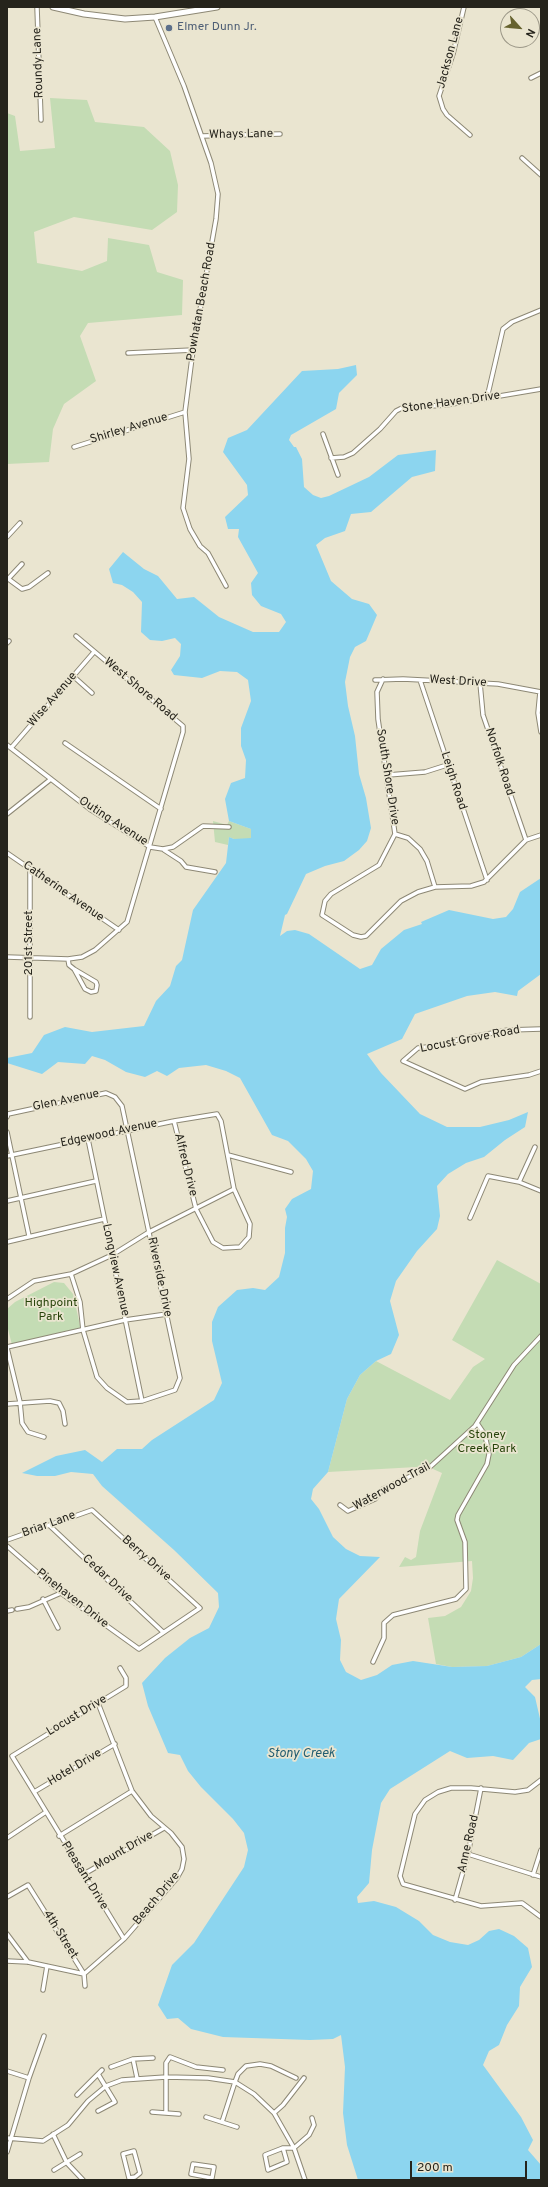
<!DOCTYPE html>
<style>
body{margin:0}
#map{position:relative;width:548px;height:2187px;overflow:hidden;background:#eae5d0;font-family:Overpass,sans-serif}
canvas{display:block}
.frame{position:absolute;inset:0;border:8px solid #26241c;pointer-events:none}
.north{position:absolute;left:500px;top:8px;width:40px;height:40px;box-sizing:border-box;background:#eae5d0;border:1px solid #9c9888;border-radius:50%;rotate:117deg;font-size:11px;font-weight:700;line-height:16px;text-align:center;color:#26241c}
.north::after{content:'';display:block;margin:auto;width:14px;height:18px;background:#66622e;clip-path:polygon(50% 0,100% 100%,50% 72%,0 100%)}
.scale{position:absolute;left:410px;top:2161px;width:117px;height:18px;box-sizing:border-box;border:2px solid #26241c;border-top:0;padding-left:5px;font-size:12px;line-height:14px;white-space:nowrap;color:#26241c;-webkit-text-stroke:3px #eae5d0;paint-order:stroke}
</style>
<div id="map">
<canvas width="548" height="2187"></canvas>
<div class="frame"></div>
<div class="north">N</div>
<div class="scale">200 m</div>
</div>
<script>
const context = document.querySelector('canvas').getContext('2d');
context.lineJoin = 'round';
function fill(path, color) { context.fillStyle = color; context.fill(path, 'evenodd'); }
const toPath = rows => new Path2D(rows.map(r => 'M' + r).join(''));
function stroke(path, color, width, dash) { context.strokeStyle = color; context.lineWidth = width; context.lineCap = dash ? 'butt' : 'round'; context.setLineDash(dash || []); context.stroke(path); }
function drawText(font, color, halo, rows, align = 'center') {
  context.font = font + ' Overpass,sans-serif'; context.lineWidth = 3.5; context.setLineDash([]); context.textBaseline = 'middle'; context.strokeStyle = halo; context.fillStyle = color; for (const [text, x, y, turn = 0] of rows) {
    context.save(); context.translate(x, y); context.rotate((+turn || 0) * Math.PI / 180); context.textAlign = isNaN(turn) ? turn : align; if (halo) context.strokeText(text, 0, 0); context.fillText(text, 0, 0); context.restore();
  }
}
const green = toPath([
 [50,98,87,100,95,122,144,127,170,151,178,185,177,212,152,230,74,217,34,232,37,263,82,271,107,261,108,238,149,245,157,272,183,280,182,315,88,323,80,336,96,381,64,404,53,429,49,462,7,464,7,113,15,116,20,151,55,148],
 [213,821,227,825,229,821,251,829,251,839,234,839,229,837,228,845,215,842],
 [497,1260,541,1284,541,1644,521,1657,487,1666,452,1667,436,1664,428,1618,445,1616,461,1607,471,1591,473,1578,472,1561,399,1567,405,1557,411,1560,416,1557,420,1531,442,1473,433,1469,434,1466,328,1472,347,1399,360,1375,376,1361,450,1400,473,1367,485,1359,452,1340],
 [54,1282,64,1283,73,1294,81,1330,12,1345,7,1325,7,1309,15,1302]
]);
const water = toPath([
 [356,365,357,375,339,393,336,409,291,435,289,440,294,447,296,447,302,459,304,487,313,495,321,498,329,496,369,477,398,455,436,450,435,471,412,477,371,512,351,514,345,531,325,538,316,545,331,581,352,599,369,604,377,615,366,641,355,647,350,657,345,682,348,706,355,736,359,774,366,798,371,828,367,841,359,850,344,861,325,866,306,874,287,914,285,915,280,936,287,931,295,930,309,934,360,969,372,965,381,949,404,930,422,924,421,922,449,910,493,919,506,917,513,909,520,892,541,878,541,974,518,991,517,996,495,992,467,996,415,1014,402,1039,367,1054,381,1073,420,1114,447,1127,480,1127,509,1120,528,1112,525,1127,505,1140,484,1157,466,1163,448,1174,437,1186,440,1216,437,1229,417,1251,396,1281,390,1301,399,1335,391,1354,376,1361,360,1375,347,1399,328,1472,313,1489,311,1499,319,1509,333,1537,346,1549,360,1556,380,1557,339,1599,336,1619,341,1640,340,1660,346,1672,361,1680,377,1675,392,1665,413,1661,452,1667,487,1666,521,1657,541,1644,541,1679,532,1680,525,1687,535,1697,541,1723,541,1739,529,1743,513,1760,493,1756,467,1758,450,1751,390,1789,381,1803,372,1850,369,1883,357,1897,358,1903,374,1901,396,1907,419,1921,433,1935,450,1942,468,1945,479,1940,489,1931,499,1929,514,1936,528,1948,532,1967,520,1987,519,2006,507,2025,499,2045,489,2051,483,2065,521,2117,533,2140,528,2150,541,2165,541,2180,358,2180,347,2145,343,2113,345,2067,341,2035,333,2039,310,2040,223,2037,191,2029,178,2018,167,2019,158,2005,172,1965,194,1943,244,1867,248,1850,244,1833,233,1819,201,1787,188,1771,180,1755,168,1753,148,1706,142,1683,165,1658,190,1638,209,1628,219,1607,218,1593,174,1550,102,1486,93,1474,71,1472,55,1476,37,1476,22,1473,56,1456,85,1450,102,1462,117,1449,142,1449,152,1440,214,1400,222,1383,212,1341,212,1322,218,1307,237,1290,253,1288,265,1290,279,1277,285,1253,285,1228,287,1217,285,1209,292,1199,311,1189,313,1171,306,1159,288,1141,272,1135,240,1078,226,1071,206,1065,179,1068,167,1076,157,1071,145,1077,126,1072,105,1060,92,1056,85,1064,58,1062,42,1074,7,1063,7,1058,32,1053,44,1035,65,1027,92,1032,144,1026,156,1001,170,986,176,966,182,960,193,910,226,863,229,837,234,839,251,838,251,829,229,821,225,799,231,783,245,778,246,760,241,746,241,728,251,701,248,680,237,672,220,671,202,678,174,675,171,670,180,656,181,644,175,638,162,641,150,640,141,632,142,602,133,592,122,585,113,583,109,569,123,552,144,569,158,576,177,599,194,597,219,617,253,632,279,632,286,622,281,614,261,606,252,595,251,583,258,573,238,537,239,529,228,529,225,517,248,495,247,485,223,452,228,438,247,430,302,371,338,369]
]);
const minor = toPath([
 [37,7,41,120],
 [464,7,453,54,439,96,443,109,447,115,470,135],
 [155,17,184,86,211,163,218,194,216,219,193,350,185,412,189,459,183,508,190,529,200,546,208,553,226,586],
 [531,78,541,73],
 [202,136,280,134],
 [522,158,541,175],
 [128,353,193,350],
 [487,398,503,329,512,322,541,310],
 [323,434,338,475],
 [74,447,185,412],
 [331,458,344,457,353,453,380,429,396,411,402,408,446,405,541,389],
 [7,537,20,523],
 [7,578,22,589,29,587,48,573],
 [8,579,22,564],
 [7,643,9,641],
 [73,676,92,693],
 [383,679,377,692,378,719,395,834,379,865,331,894,325,901,322,915,353,935,361,937,366,936,401,901,418,892,435,887,471,886,484,882,526,840,541,835],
 [375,680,403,679,498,684,541,692],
 [420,680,487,880],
 [480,683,483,715,526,840],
 [540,692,538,713,541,732],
 [65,743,161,809],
 [7,745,91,810,150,847,163,849,173,847,203,826,229,827],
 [11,748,94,652],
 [388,775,425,772,447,765],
 [7,814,51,779],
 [395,834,408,838,420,849,427,861,435,887],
 [164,850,181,861,186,867,215,872],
 [7,853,119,930],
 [7,957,68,959,82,957,95,950,127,922,183,732,183,726,76,636],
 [68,959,69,965,74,969,85,989,91,992,96,991,97,985,96,982,74,969],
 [30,1017,30,869],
 [541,1029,508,1030,457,1040,436,1046,418,1048,403,1061,465,1089,481,1082,529,1075,541,1071],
 [7,1117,8,1114,106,1093,115,1097,122,1106,180,1378,175,1390,142,1401,127,1402,107,1388,97,1377,83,1330,80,1302,71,1274],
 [7,1132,29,1236],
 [88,1139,142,1401],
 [228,1155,291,1172],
 [7,1156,174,1121,217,1114,221,1121,234,1189,250,1224,249,1237,240,1247,223,1248,213,1242,196,1209,174,1121],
 [519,1182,535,1147],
 [7,1201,96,1181],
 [470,1218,488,1176,519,1182,541,1191],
 [7,1242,104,1219],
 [7,1299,34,1281,71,1274,112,1255,149,1232,234,1189],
 [7,1347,125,1320,167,1314],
 [7,1348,20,1402,22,1423,28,1432,44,1437],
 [7,1404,50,1401,59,1403,63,1411,65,1424],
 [340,1505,348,1511,375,1499,383,1489,430,1467,475,1426,514,1365,541,1336],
 [50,1526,163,1632],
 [7,1540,92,1510,200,1608,139,1649,61,1593,7,1546],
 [43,1599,58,1628],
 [17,1609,29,1607,61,1593],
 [7,1611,12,1610],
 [373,1662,384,1638,384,1623,393,1615,456,1599,466,1589,465,1542,457,1520,458,1515,487,1464,489,1454,485,1435,477,1423],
 [120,1668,126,1678,126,1686,12,1756,124,1939],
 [541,1780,528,1790,515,1792,471,1788,451,1788,438,1792,425,1800,415,1814,400,1876,403,1884,481,1906,522,1903,541,1917],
 [34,1792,115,1744],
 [59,1836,132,1791],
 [7,1838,46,1812],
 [468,1854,541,1877],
 [84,1874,164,1828],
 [533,1875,541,1850],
 [7,1897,28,1885,84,1974,85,1986],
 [455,1900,468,1854,481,1788],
 [7,1934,28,1962],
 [7,1961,28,1962,84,1974,124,1939,177,1878,182,1869,184,1859,182,1847,171,1833,151,1816,132,1791,98,1703],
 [43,1990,47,1966],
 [133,2059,137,2078],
 [111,2067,133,2059,153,2058],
 [7,2071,29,2078],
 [77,2095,102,2070],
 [98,2111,115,2102,98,2074],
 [152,2112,179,2114],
 [166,2113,166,2063,170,2057,196,2067,223,2070],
 [274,2113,283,2105,304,2078],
 [206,2117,237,2127],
 [222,2122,235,2082,238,2074,246,2066,260,2064,271,2066,296,2078],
 [53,2134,67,2163,83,2180],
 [7,2138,43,2141,68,2125,88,2101,106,2086,122,2080,166,2077,208,2078,235,2082,254,2094,274,2113,294,2148,305,2180],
 [283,2148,287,2162,268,2170,265,2155,283,2148,294,2148,309,2135,314,2125,312,2118],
 [134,2151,140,2173,135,2177,129,2178,123,2154,134,2151],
 [7,2152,29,2078,44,2036],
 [193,2164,214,2167,212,2178,191,2174,193,2164],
 [54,2170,80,2154]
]);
const secondary = toPath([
 [53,7,84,14,125,19,155,17,217,7]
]);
const markers = [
 [169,28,4,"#5c6f8a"]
];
const serviceNames = [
 ["Elmer Dunn Jr.",177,28]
];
const streetNames = [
 ["Jackson Lane",451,53,-75],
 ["Roundy Lane",39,63,-92],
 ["Whays Lane",241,135,-1],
 ["Powhatan Beach Road",202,302,-80],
 ["Stone Haven Drive",451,403,-8],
 ["Shirley Avenue",129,429,-17],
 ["West Drive",458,682,3],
 ["West Shore Road",140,690,40],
 ["Wise Avenue",53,700,-49],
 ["Norfolk Road",499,762,72],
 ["South Shore Drive",387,777,81],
 ["Leigh Road",453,781,72],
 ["Outing Avenue",113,822,33],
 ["Catherine Avenue",63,892,35],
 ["201st Street",30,943,-90],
 ["Locust Grove Road",470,1040,-11],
 ["Glen Avenue",66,1101,-12],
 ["Edgewood Avenue",109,1134,-12],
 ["Alfred Drive",185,1165,76],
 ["Longview Avenue",115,1270,78],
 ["Riverside Drive",159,1277,78],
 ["Waterwood Trail",392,1487,-29],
 ["Briar Lane",49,1525,-20],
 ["Berry Drive",146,1559,42],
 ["Cedar Drive",107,1579,43],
 ["Pinehaven Drive",72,1599,38],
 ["Locust Drive",77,1716,-31],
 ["Hotel Drive",75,1768,-31],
 ["Anne Road",469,1844,-77],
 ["Mount Drive",124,1851,-30],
 ["Pleasant Drive",84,1876,58],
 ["Beach Drive",157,1899,-50],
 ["4th Street",60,1935,58]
];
const parkNames = [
 ["Highpoint",51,1304],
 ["Park",51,1318],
 ["Stoney",487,1436],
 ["Creek Park",487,1450]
];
const waterNames = [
 ["Stony Creek",301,1754]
];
fill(green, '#c4dcb4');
fill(water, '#8cd5ef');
stroke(minor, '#8d8875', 5.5);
stroke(secondary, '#8d8875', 7);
stroke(minor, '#fff', 3.5);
stroke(secondary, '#fff', 5);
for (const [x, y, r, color] of markers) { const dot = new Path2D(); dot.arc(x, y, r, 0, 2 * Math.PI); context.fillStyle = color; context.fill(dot); stroke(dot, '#eae5d0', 1.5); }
drawText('12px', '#4e5e75', '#eae5d0', serviceNames, 'left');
drawText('12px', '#26241c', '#eae5d0', streetNames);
drawText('12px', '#28440b', '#eae5d0', parkNames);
drawText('italic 13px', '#245e71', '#eae5d0', waterNames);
</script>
